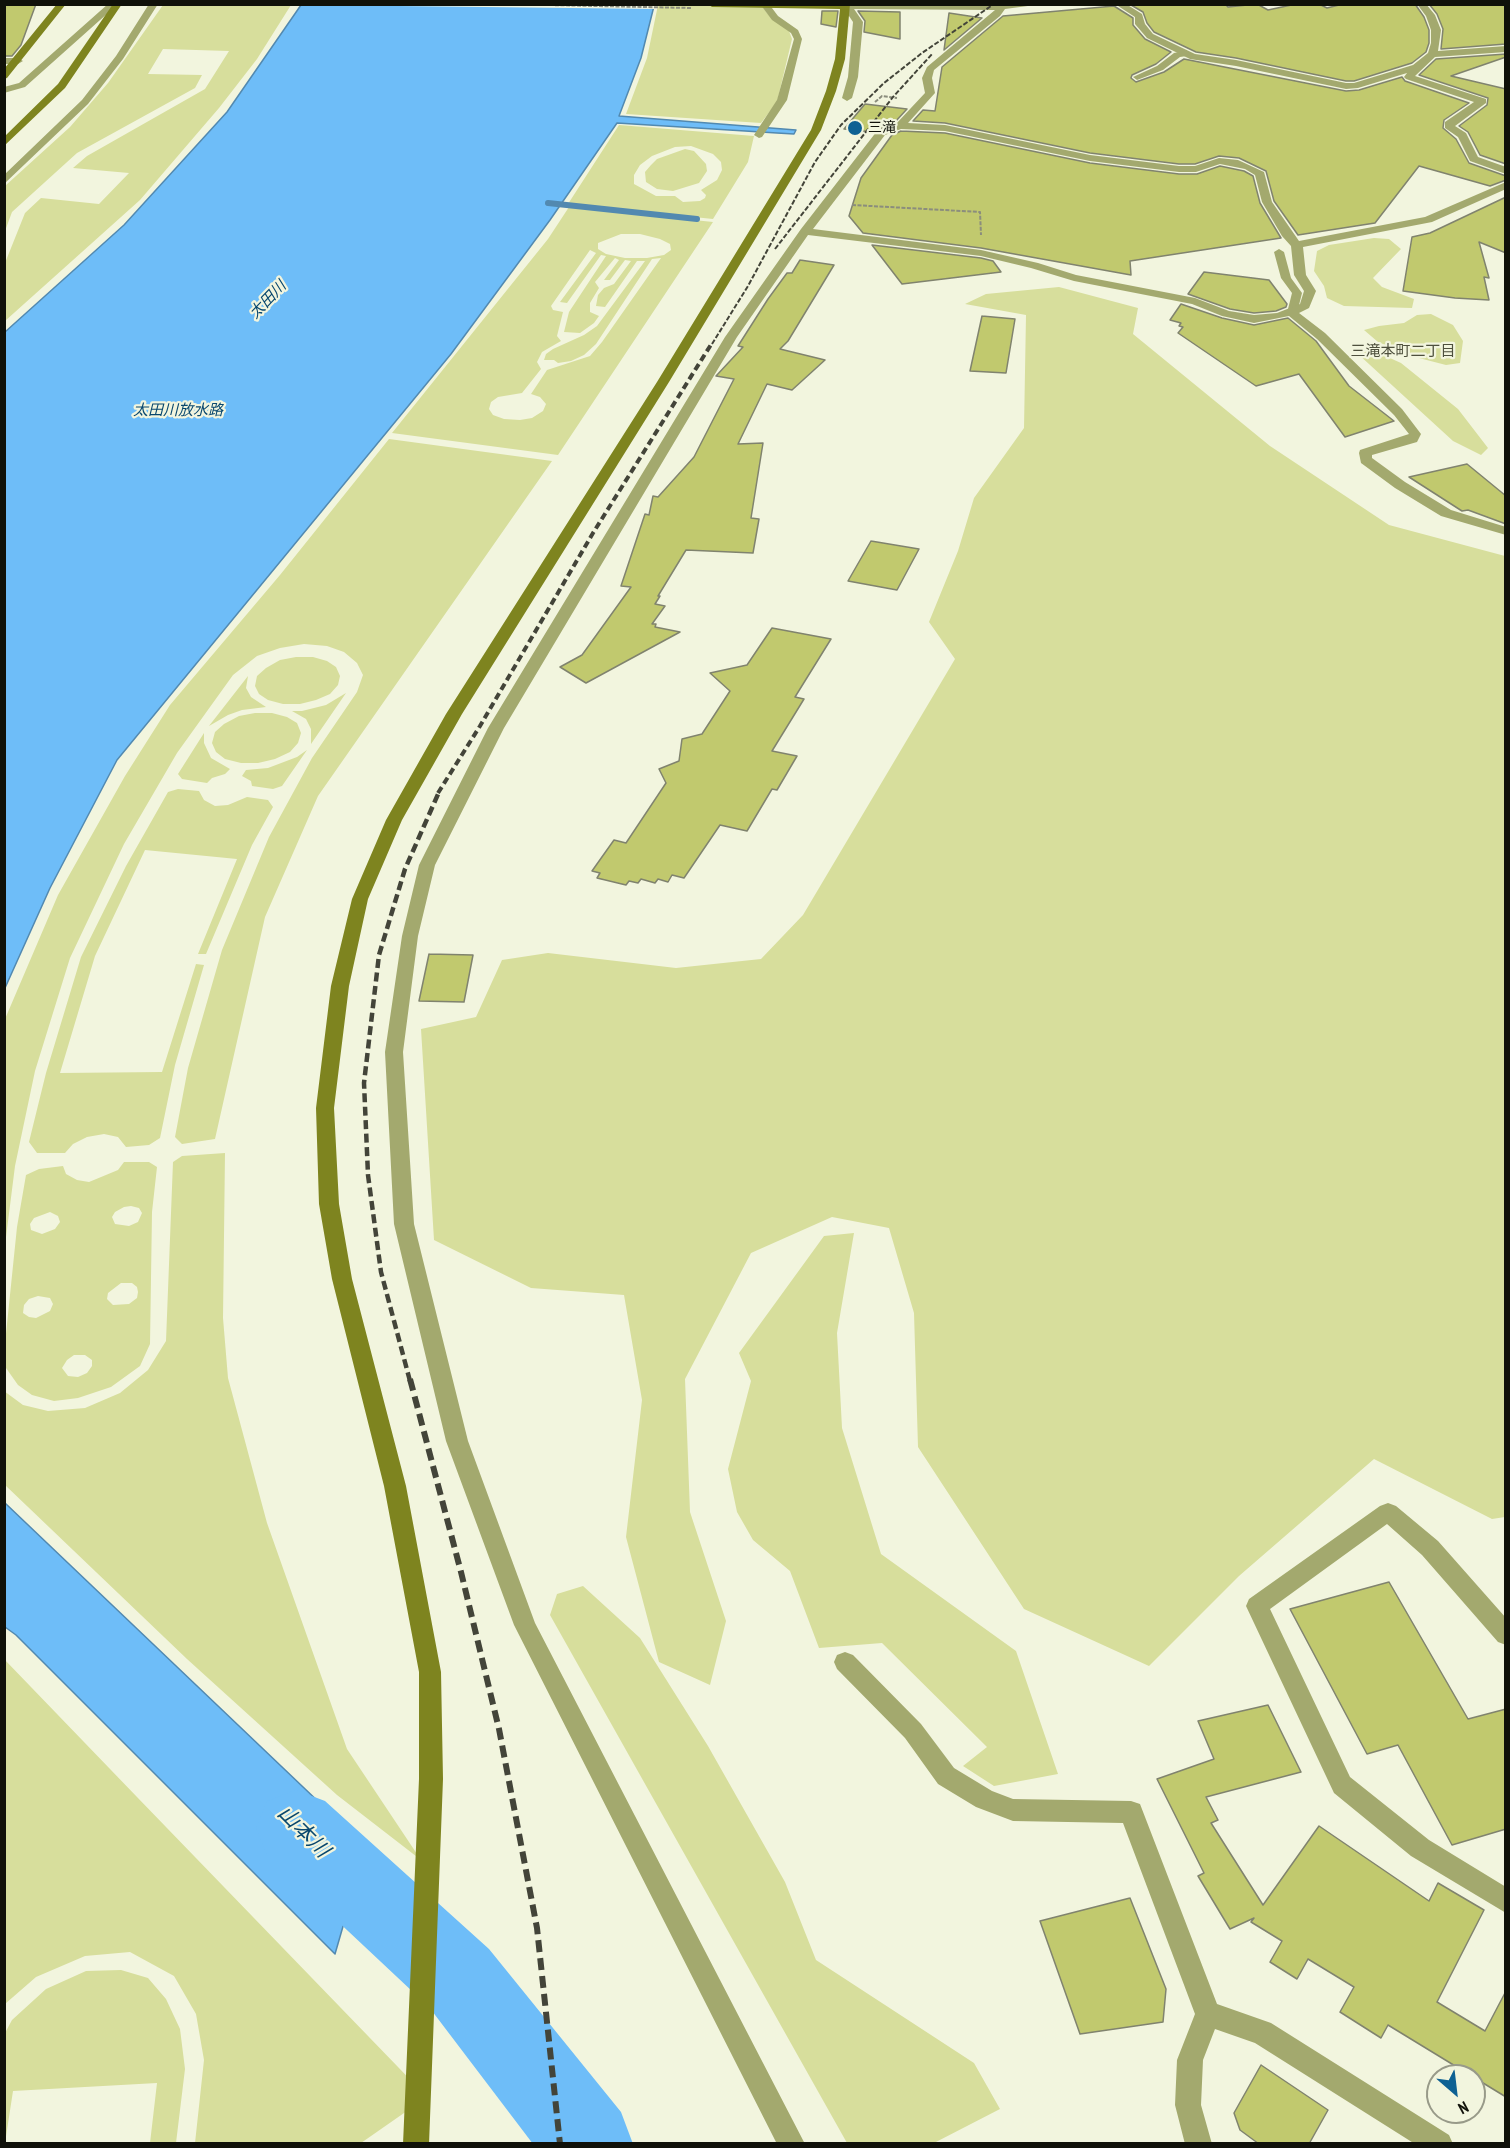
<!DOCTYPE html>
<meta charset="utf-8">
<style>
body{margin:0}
#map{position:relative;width:1510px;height:2148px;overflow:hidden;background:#f2f5de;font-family:"PT Sans Narrow",sans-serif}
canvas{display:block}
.frame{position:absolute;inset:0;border:6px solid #101109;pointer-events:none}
.north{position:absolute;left:1426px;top:2064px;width:60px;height:60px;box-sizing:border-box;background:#f2f5de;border:2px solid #989a89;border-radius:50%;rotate:152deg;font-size:16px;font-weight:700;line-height:24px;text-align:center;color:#101109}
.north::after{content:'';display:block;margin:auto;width:21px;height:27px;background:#0e6193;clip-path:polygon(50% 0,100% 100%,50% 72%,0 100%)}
</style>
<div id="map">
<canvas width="1510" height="2148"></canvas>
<div class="frame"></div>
<div class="north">N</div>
</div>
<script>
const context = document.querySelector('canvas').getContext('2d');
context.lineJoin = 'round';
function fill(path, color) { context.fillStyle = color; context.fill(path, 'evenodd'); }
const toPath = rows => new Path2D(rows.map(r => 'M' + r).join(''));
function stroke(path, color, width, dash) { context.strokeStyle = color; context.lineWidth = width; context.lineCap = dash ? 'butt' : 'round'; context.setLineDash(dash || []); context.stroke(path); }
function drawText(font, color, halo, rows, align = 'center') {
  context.font = font + ' "PT Sans Narrow","Noto Sans JP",sans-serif'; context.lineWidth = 4.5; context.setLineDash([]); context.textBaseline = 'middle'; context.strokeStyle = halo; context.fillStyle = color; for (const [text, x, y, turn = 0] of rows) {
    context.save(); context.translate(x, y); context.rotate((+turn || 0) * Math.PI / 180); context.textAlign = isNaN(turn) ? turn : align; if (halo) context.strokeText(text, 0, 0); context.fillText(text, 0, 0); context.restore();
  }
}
const green = toPath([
 [163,5,291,5,257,59,219,108,140,200,5,321,5,263,25,213,41,198,99,204,129,173,73,168,87,156,205,89,229,51,163,49,148,74,202,75,195,88,77,153,12,212,5,231,5,186,70,127,108,83],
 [658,5,761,5,767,13,789,31,792,39,777,102,761,123,626,114,647,58],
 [619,125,754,136,748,162,713,219,568,204],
 [691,146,713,154,721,162,722,170,717,180,701,190,706,195,705,198,700,201,683,202,675,196,656,196,634,184,634,175,640,165,652,156,675,147],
 [685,149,694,151,706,164,707,171,699,183,673,191,657,189,646,182,645,172,651,165,657,159],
 [569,207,713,222,558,455,392,433,548,239],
 [621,234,640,234,660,239,670,244,671,250,664,255,647,258,625,258,606,254,598,249,598,243],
 [590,250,596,253,560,302,567,303,601,255,606,256,569,312,564,332,580,333,594,323,599,316,590,312,590,303,599,288,595,282,615,258,619,260,604,280,610,280,625,260,631,261,614,284,604,288,598,295,596,306,605,307,637,261,645,261,597,326,584,335,553,349,546,354,544,360,554,360,558,363,571,361,584,355,596,344,652,259,661,258,602,342,590,356,547,370,531,394,540,397,546,404,543,411,532,418,520,420,504,419,493,415,489,409,491,402,498,397,522,393,541,369,537,362,542,352,561,341,557,336,563,312,553,310,551,306],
 [1374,238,1389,239,1401,249,1373,278,1382,287,1414,299,1412,308,1344,306,1327,298,1324,286,1314,271,1317,251,1329,245],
 [1059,287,1138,308,1133,334,1270,446,1389,525,1505,556,1505,1517,1492,1519,1374,1459,1239,1576,1149,1666,1024,1609,918,1447,914,1313,889,1228,832,1217,751,1253,685,1379,690,1512,726,1621,710,1685,659,1662,626,1537,642,1400,624,1295,531,1288,434,1240,421,1029,476,1017,502,960,548,953,676,968,761,959,803,915,955,659,929,622,958,551,974,498,1024,428,1026,315,965,304,986,294],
 [1431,314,1453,325,1463,341,1460,363,1446,365,1415,357,1378,342,1364,330,1379,326,1404,323,1417,315],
 [1372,350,1401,363,1458,409,1488,448,1481,455,1453,441,1358,354],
 [389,439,552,461,318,796,265,917,215,1139,182,1144,175,1137,188,1068,222,950,269,837,312,758,357,692,363,675,357,663,344,652,327,646,304,644,280,648,257,656,233,675,177,753,124,844,70,958,35,1071,15,1166,5,1245,5,1019,58,895,125,776,170,705,280,575],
 [296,657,313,657,327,661,336,667,340,676,338,685,330,694,316,700,300,704,283,704,268,700,259,694,255,686,257,676,266,668,280,660],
 [248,676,246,688,251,697,266,707,242,710,228,715,209,726],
 [346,693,311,744,311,729,306,719,292,711,302,711,326,705],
 [255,713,272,713,287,717,297,723,301,733,298,743,290,752,275,759,258,763,241,763,225,759,216,752,212,743,215,732,224,724,239,716],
 [204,733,204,743,211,758,230,769,225,774,212,778,207,783,182,779,178,774],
 [307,750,282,786,273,789,252,786,251,781,242,776,246,770,268,768,297,757],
 [178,789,199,791,204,800,215,806,228,805,247,797,268,800,273,807,252,845,206,954,198,954,237,859,145,850,95,956,60,1073,162,1072,196,964,204,965,175,1065,160,1138,149,1145,126,1147,118,1137,104,1134,87,1137,73,1144,65,1153,37,1153,29,1142,46,1073,81,957,126,866,168,792],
 [225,1153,223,1318,228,1378,267,1523,347,1749,421,1860,337,1795,187,1659,5,1485,4,1391,23,1405,48,1411,85,1408,120,1393,148,1370,166,1341,173,1162,182,1156],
 [124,1162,149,1162,157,1167,152,1212,150,1344,140,1366,111,1387,78,1398,54,1401,32,1395,18,1385,6,1368,4,1353,17,1227,26,1175,39,1169,63,1166,66,1174,77,1180,89,1182,118,1170],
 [131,1206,139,1208,142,1213,138,1222,129,1226,115,1224,112,1217,115,1212,124,1207],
 [50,1212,58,1216,60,1222,55,1229,42,1234,31,1230,30,1224,34,1218],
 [121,1283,132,1283,137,1287,138,1292,137,1298,129,1304,113,1305,107,1299,108,1293],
 [38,1296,50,1298,53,1304,50,1311,36,1318,29,1317,23,1313,24,1305,29,1299],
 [74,1355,85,1355,92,1360,92,1366,87,1373,78,1377,68,1376,62,1368,67,1360],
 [854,1233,837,1333,842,1428,881,1554,1016,1651,1058,1774,994,1786,963,1766,987,1747,882,1643,819,1648,790,1571,753,1540,737,1512,728,1469,751,1381,739,1353,824,1236],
 [583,1586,640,1638,708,1746,785,1882,816,1960,974,2063,1000,2109,934,2143,847,2143,550,1615,557,1594],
 [4,1659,137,1797,427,2097,361,2143,195,2143,204,2060,196,2014,174,1976,130,1952,85,1956,36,1977,5,2004],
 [121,1970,148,1978,166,1999,180,2029,185,2069,176,2143,150,2143,157,2083,13,2091,5,2143,5,2033,12,2020,46,1989,86,1971]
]);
const water = toPath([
 [301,5,652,5,654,6,641,58,619,116,796,130,794,134,777,133,617,123,550,220,451,354,117,760,50,888,5,988,5,332,124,225,227,112,301,5],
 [5,1503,366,1847,335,1954,16,1635,5,1627,5,1503]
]);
const pier = toPath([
 [656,4,656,9,313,5,313,4]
]);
const stream = toPath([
 [548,203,697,219]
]);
const river = toPath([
 [296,1790,325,1801,489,1949,621,2112,633,2144,533,2144,429,2007,267,1855,256,1828,267,1801,296,1790]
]);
const building = toPath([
 [4,4,36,4,21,45,12,56,4,56,4,4],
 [1225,4,1228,7,1257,4,1268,10,1296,4,1319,4,1327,8,1343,4,1415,4,1424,17,1429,30,1429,43,1426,52,1412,63,1354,81,1346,81,1236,58,1196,52,1154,32,1147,23,1143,12,1131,5,1225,4],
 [1429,4,1506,4,1506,44,1441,49,1443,29,1437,14,1429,4],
 [1114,6,1133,18,1133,25,1145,39,1171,52,1156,64,1132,75,1131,78,1136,82,1164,72,1184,59,1346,91,1359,90,1402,77,1405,81,1469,103,1444,120,1443,128,1456,139,1469,163,1506,176,1506,180,1490,186,1419,166,1375,223,1298,235,1274,201,1266,171,1239,158,1219,156,1195,164,1179,164,1090,153,945,123,913,121,923,110,935,111,942,67,1003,16,1114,6],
 [822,11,838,11,836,27,821,24,822,11],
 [858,11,900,12,900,39,864,32,865,21,858,11],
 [949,13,982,18,944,50,949,13],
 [1506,54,1506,57,1451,76,1506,89,1506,164,1480,155,1468,132,1459,126,1487,105,1488,98,1419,75,1436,59,1506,54],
 [865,104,907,109,895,122,873,132,844,129,865,104],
 [901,131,945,133,1090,163,1179,174,1197,174,1220,166,1244,171,1253,176,1260,203,1281,238,1130,261,1131,275,981,248,863,233,849,216,861,178,892,135,901,131],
 [1506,197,1506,253,1479,242,1489,278,1484,277,1489,300,1455,298,1403,291,1412,237,1430,233,1506,197],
 [872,245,981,258,993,261,1001,272,902,284,872,245],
 [800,260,834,265,788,341,780,349,825,360,792,390,767,384,738,444,763,443,751,518,759,519,753,553,686,550,658,596,660,596,655,604,665,606,652,624,656,624,655,627,680,632,586,683,560,667,582,655,631,587,621,586,645,514,649,515,653,496,658,497,694,457,734,379,716,376,743,347,738,346,768,299,787,273,792,273,800,260],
 [1204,272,1269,280,1287,304,1286,307,1276,311,1254,313,1230,309,1188,294,1204,272],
 [1181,304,1222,318,1254,325,1288,318,1316,341,1349,386,1394,421,1345,437,1299,374,1256,386,1178,333,1183,327,1179,326,1181,323,1170,320,1181,304],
 [982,316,1015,319,1006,373,970,371,982,316],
 [1467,464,1506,496,1506,524,1468,510,1462,511,1409,477,1467,464],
 [871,541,919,549,897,590,848,581,871,541],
 [772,628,831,639,795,697,804,699,772,751,797,756,777,790,772,789,747,831,720,825,684,878,672,875,668,882,658,879,655,883,641,879,638,883,629,881,626,885,597,878,600,873,592,871,614,840,626,843,666,783,659,769,679,761,682,739,702,734,730,691,710,673,747,665,772,628],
 [429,954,473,955,464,1002,419,1001,429,954],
 [1389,1582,1468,1719,1506,1709,1506,1829,1452,1845,1398,1745,1367,1754,1290,1609,1389,1582],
 [1268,1705,1301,1772,1206,1797,1218,1820,1211,1823,1263,1905,1319,1826,1429,1901,1438,1883,1484,1910,1437,2002,1485,2031,1506,1991,1506,2097,1388,2025,1381,2038,1340,2012,1354,1987,1308,1959,1297,1979,1270,1962,1282,1941,1251,1922,1254,1918,1230,1929,1198,1876,1204,1873,1157,1779,1214,1759,1198,1721,1268,1705],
 [1130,1898,1166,1989,1163,2022,1080,2034,1040,1921,1130,1898],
 [1261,2065,1328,2110,1309,2144,1259,2144,1240,2130,1234,2113,1261,2065]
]);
const path = toPath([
 [500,4,692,8],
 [875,102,882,96,897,98],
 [852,205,980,212,981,235]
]);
const lane = toPath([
 [149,4,158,4,123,59,88,104,4,184,4,175,82,100,116,56,149,4],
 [760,4,769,4,778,16,798,30,802,39,787,100,762,137,759,138,754,135,777,100,794,39,791,33,772,20,760,4],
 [1184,51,1188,54,1187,56,1180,57,1163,70,1137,80,1133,77,1157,66,1174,53,1184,51],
 [1279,249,1284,252,1291,278,1302,293,1297,313,1292,316,1287,313,1292,293,1281,278,1274,252,1279,249]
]);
const street = toPath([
 [108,4,118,4,25,87,4,93,4,87,19,83,108,4],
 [841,4,1043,4,1005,9,1000,16,934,70,932,78,935,93,908,123,945,125,1090,155,1179,166,1195,166,1219,158,1238,160,1264,172,1272,202,1299,241,1425,217,1506,182,1506,189,1432,222,1303,247,1306,275,1316,291,1309,308,1299,313,1325,333,1402,409,1421,434,1417,442,1372,455,1372,458,1405,482,1451,510,1506,527,1506,535,1441,516,1395,488,1361,463,1359,453,1360,450,1409,434,1394,415,1317,339,1289,316,1254,323,1222,316,1192,304,1074,281,1031,268,981,256,808,235,737,337,504,728,435,865,418,936,403,1052,414,1224,468,1441,535,1623,805,2144,777,2144,514,1625,446,1441,394,1224,385,1052,402,936,419,865,488,728,725,337,801,229,877,131,896,124,925,93,922,78,927,67,995,10,854,9,863,22,858,77,852,98,847,101,842,98,848,77,853,22,841,4],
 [901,129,945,131,1090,161,1179,172,1196,172,1220,164,1245,169,1255,175,1262,202,1282,236,1291,246,1294,275,1304,291,1300,304,1277,313,1254,315,1229,311,1195,298,1076,275,1038,263,981,250,813,229,885,135,901,129],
 [1115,4,1126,4,1142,14,1145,24,1153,34,1195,54,1236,60,1346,83,1354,83,1413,65,1428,53,1431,43,1431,30,1426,16,1417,4,1426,4,1435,15,1441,30,1438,51,1506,46,1506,52,1435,57,1415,76,1486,99,1486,103,1455,126,1466,133,1478,157,1506,167,1506,174,1470,161,1458,137,1445,128,1445,122,1474,102,1406,79,1404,77,1407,73,1358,88,1346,89,1236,66,1190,59,1147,38,1135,24,1135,17,1115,4],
 [4,58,18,58,23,61,18,64,4,64,4,58],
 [1388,1503,1396,1506,1438,1541,1506,1618,1506,1645,1498,1642,1422,1555,1387,1524,1270,1609,1350,1777,1429,1840,1506,1887,1506,1913,1411,1856,1334,1793,1246,1606,1249,1599,1380,1506,1388,1503],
 [845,1652,853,1655,921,1724,954,1768,992,1791,1013,1799,1131,1801,1140,1804,1217,2004,1271,2023,1449,2135,1453,2144,1415,2144,1255,2043,1215,2029,1203,2060,1201,2105,1212,2144,1185,2144,1175,2105,1177,2060,1195,2014,1123,1823,1013,1821,976,1807,938,1784,905,1738,837,1669,834,1662,837,1655,845,1652]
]);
const secondary = toPath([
 [57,4,66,4,7,78,4,79,4,69,57,4],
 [113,4,122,4,65,88,4,146,4,137,58,84,113,4],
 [708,4,850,4,845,59,836,91,821,130,669,382,462,714,402,820,368,899,349,986,334,1108,339,1204,352,1279,406,1486,441,1672,443,1779,429,2144,403,2144,419,1779,419,1672,384,1486,332,1279,319,1204,316,1108,331,986,352,899,386,820,446,714,657,382,811,130,826,91,835,59,840,9,712,7,708,4]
]);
const railFar3 = toPath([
 [775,249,893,97,933,53],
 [712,344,748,286,815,162,841,125,884,83,922,53,994,4]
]);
const railFar2 = toPath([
 [438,793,480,726,593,533,712,343]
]);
const railFar1 = toPath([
 [410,1381,381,1272,368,1175,364,1083,379,955,405,869,439,792]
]);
const rail = toPath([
 [410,1379,461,1572,499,1729,537,1928,560,2144]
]);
const markers = [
 [855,128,8,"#0e6193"]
];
const farPoinames = [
 ["三滝",868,128]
];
const farWaternames = [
 ["太田川",268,300,-46],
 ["太田川放水路",178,411]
];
const farNeighbourhoodnames = [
 ["三滝本町二丁目",1403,352]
];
const nearWaternames = [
 ["山本川",303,1832,45]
];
fill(green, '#d7de9c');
fill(water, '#6ebdf8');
stroke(water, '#5289b0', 1.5);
fill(pier, '#f2f5de');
stroke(stream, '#5289b0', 6);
fill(river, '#6ebdf8');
fill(building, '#c1c96e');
stroke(building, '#80836e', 1.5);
stroke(path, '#8b8d7d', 2, [4, 1.5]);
fill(lane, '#a3a96e');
fill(street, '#a3a96e');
fill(secondary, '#7e841f');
stroke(railFar3, '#434439', 2, [5, 2]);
stroke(railFar2, '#434439', 4, [7, 4]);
stroke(railFar1, '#434439', 4.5, [9, 4.5]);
stroke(rail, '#434439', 6, [12, 6]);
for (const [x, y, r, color] of markers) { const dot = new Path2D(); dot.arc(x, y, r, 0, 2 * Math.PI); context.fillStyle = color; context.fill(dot); stroke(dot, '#f2f5de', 2); }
drawText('14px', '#101109', '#f2f5de', farPoinames, 'left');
drawText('italic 15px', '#08476e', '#f2f5de', farWaternames);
drawText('15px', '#4e503d', '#f2f5de', farNeighbourhoodnames);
drawText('italic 21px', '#08476e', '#f2f5de', nearWaternames);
</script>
